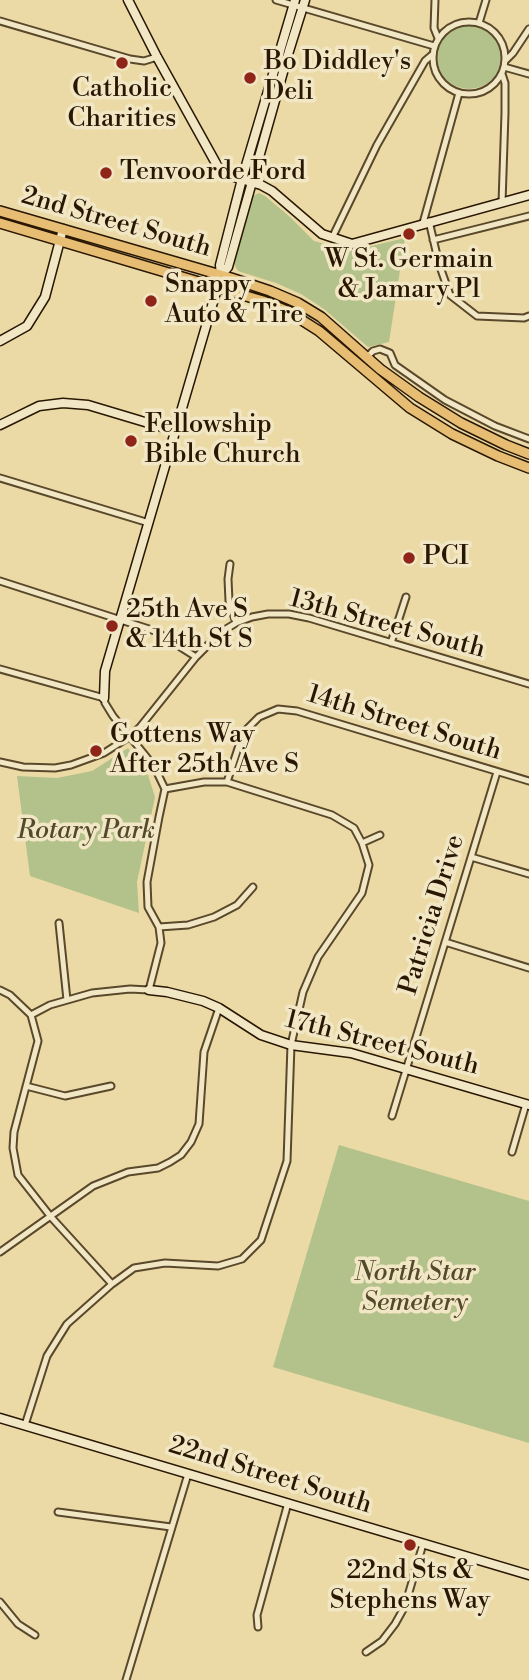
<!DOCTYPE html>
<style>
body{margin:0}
canvas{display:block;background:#ebdaa6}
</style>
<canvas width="529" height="1680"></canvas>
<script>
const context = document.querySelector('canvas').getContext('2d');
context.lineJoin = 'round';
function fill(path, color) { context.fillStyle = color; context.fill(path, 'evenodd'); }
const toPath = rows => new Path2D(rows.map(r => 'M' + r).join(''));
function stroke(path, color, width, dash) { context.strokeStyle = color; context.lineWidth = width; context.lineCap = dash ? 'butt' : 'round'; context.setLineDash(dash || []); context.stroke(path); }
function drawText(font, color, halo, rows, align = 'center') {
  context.font = font + ' "Libre Bodoni",serif'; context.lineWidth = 7; context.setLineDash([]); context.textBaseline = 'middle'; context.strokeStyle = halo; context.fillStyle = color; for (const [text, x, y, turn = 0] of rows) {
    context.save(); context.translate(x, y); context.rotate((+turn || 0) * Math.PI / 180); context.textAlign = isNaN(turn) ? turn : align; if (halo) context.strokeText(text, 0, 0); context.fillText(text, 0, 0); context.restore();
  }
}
const green = toPath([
 '437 57a32 32 0 1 1 64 0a32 32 0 1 1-64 0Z',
 [259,193,265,196,290,217,314,241,329,245,355,250,405,238,389,342,368,347,324,309,301,294,276,283,238,271,235,266,235,260,253,196],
 [128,748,148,775,155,797,137,882,139,913,30,876,17,776,57,778,92,771],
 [339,1145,529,1201,529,1443,273,1367]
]);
const street = toPath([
 [276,0,434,46],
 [435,0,434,28,438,38],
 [0,21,130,59,144,61,157,57],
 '433 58a36 36 0 1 1 72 0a36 36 0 1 1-72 0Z',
 [479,23,486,0],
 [506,60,513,53,529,29],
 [504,67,529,74],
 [502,74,505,83,505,113,502,203],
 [429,221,439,264,450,295,477,316,524,318,529,316],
 [423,223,459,93],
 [332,238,377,145,425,61,432,55],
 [433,240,529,216],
 [367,357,373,351,380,349,390,353,395,365,445,400,495,426,529,439],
 [0,478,149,523],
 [230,564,228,579,229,601,236,623],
 [0,581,155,631,196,657],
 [391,643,406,597],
 [0,669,104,698,105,703,113,716,154,766,165,789,159,817,147,882,148,907,159,927,161,943,149,990,130,989,92,993,50,1005,31,1015],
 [0,762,23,767,55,768,71,765,104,753,129,737,140,727,196,657,221,632,236,623,252,617,268,614,289,614,309,618,529,684],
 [227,782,243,733,259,717,278,709,297,711,529,781],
 [362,843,380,835],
 [471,857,529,874],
 [59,923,67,1000],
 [159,927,188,925,214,917,237,905,253,887],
 [445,942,529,968],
 [0,990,10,995,31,1015],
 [31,1015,38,1041,14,1132,13,1148,18,1175,51,1217,112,1284],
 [26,1086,65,1096,111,1086],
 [392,1116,497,772],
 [512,1152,526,1104],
 [0,1252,93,1186,128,1172,158,1168,170,1162,181,1155,191,1142,199,1124,204,1052,219,1008],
 [25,1425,47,1356,67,1324,112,1284,134,1268,165,1263,218,1266,242,1259,261,1240,287,1161,291,1045,303,992,318,957,362,893,369,865,362,843,354,828,332,815,227,782,204,782,165,789],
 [58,1512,171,1527],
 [0,1602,18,1624,35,1635],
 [258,1627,257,1615,288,1503],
 [366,1652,382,1641,395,1624,405,1606,423,1544],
 [126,1680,188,1474]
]);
const secondary = toPath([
 [128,0,157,57,218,167,231,176,261,185,272,191,322,234,352,244,529,195],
 [221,275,228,267,289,51,305,0],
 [0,341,27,326,45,297,63,229],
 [0,425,39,406,63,403,88,405,175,431],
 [104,698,105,671,221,275,220,265,242,179,295,0],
 [149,990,167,992,203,1001,219,1008,261,1035,291,1045,351,1053,529,1105],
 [0,1418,529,1575]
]);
const primary = toPath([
 [0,211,231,278,270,291,298,303,321,317,380,369,419,397,461,423,506,445,529,454],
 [0,223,263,301,289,312,319,331,410,408,452,434,498,456,529,468]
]);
const markers = [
 [122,63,7,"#8f2418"],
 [250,78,7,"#8f2418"],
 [106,173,7,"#8f2418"],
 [409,234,7,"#8f2418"],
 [151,301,7,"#8f2418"],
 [131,441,7,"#8f2418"],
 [409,558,7,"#8f2418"],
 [112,626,7,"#8f2418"],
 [96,751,7,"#8f2418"],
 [410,1545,7,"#8f2418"]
];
const poiNames = [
 ["Bo Diddley's",264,63],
 ["Deli",264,93],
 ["Catholic",122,90,"center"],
 ["Charities",122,120,"center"],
 ["Tenvoorde Ford",120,173],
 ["W St. Germain",409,261,"center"],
 ["& Jamary Pl",409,291,"center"],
 ["Snappy",165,286],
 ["Auto & Tire",165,316],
 ["Fellowship",145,426],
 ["Bible Church",145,456],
 ["PCI",423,558],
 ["25th Ave S",126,611],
 ["& 14th St S",126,641],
 ["Gottens Way",110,736],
 ["After 25th Ave S",110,766],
 ["22nd Sts &",410,1572,"center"],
 ["Stephens Way",410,1602,"center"]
];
const streetNames = [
 ["2nd Street South",116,223,16],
 ["13th Street South",387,625,15],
 ["14th Street South",404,724,17],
 ["Patricia Drive",433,915,-73],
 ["17th Street South",382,1044,14],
 ["22nd Street South",270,1476,17]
];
const parkNames = [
 ["Rotary Park",86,832],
 ["North Star",415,1274],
 ["Semetery",415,1304]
];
fill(green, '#b3c18a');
stroke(street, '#5a482b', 9);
stroke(secondary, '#291702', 11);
stroke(primary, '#291702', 12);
stroke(street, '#f2e7c5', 5);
stroke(secondary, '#f2e7c5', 8);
stroke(primary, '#e6bd73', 9);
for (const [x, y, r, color] of markers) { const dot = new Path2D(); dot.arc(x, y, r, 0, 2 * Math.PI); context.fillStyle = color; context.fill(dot); stroke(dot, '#f2e7c5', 2.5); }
drawText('26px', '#291702', '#f2e7c5', poiNames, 'left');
drawText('26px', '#291702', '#f2e7c5', streetNames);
drawText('italic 26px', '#524a2b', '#f2e7c5', parkNames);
</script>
